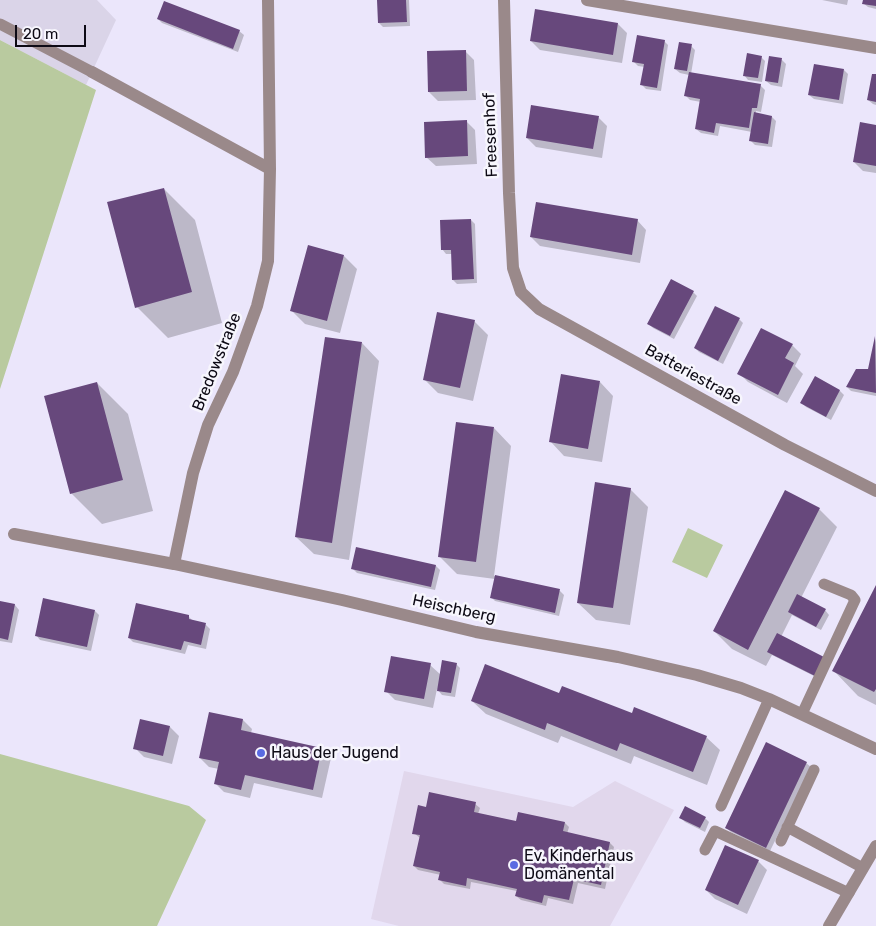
<!DOCTYPE html>
<meta charset="utf-8">
<style>
body{margin:0}
#map{position:relative;width:876px;height:926px;overflow:hidden;background:#ebe6fb;font-family:Rubik,sans-serif}
canvas{display:block}
.scale{position:absolute;left:15px;top:25px;width:71px;height:22px;box-sizing:border-box;border:2px solid #0d0a15;border-top:0;padding-left:6px;font-size:15px;line-height:18px;white-space:nowrap;color:#0d0a15;-webkit-text-stroke:4px #f7f6fd;paint-order:stroke}
</style>
<div id="map">
<canvas width="876" height="926"></canvas>
<div class="scale">20 m</div>
</div>
<script>
const context = document.querySelector('canvas').getContext('2d');
context.lineJoin = 'round';
function fill(path, color) { context.fillStyle = color; context.fill(path, 'evenodd'); }
const toPath = rows => new Path2D(rows.map(r => 'M' + r).join(''));
function stroke(path, color, width, dash) { context.strokeStyle = color; context.lineWidth = width; context.lineCap = dash ? 'butt' : 'round'; context.setLineDash(dash || []); context.stroke(path); }
function drawText(font, color, halo, rows, align = 'center') {
  context.font = font + ' Rubik,sans-serif'; context.lineWidth = 5; context.setLineDash([]); context.textBaseline = 'middle'; context.strokeStyle = halo; context.fillStyle = color; for (const [text, x, y, turn = 0] of rows) {
    context.save(); context.translate(x, y); context.rotate((+turn || 0) * Math.PI / 180); context.textAlign = isNaN(turn) ? turn : align; if (halo) context.strokeText(text, 0, 0); context.fillText(text, 0, 0); context.restore();
  }
}
const industrial = toPath([
 [0,0,97,0,116,20,86,85,0,40]
]);
const education = toPath([
 [404,771,573,807,615,781,674,810,610,926,399,926,371,919]
]);
const green = toPath([
 [0,40,96,90,0,389],
 [688,528,723,545,707,578,672,562],
 [0,754,189,806,206,820,157,926,0,926]
]);
const shadow = toPath([
 [378,0,409,0,410,26,383,27,379,23],
 [822,0,848,0,847,5],
 [864,0,876,0,876,9,868,7,863,3],
 [158,19,239,31,244,35,238,52,162,23],
 [618,24,627,33,622,63,540,50,531,41],
 [664,41,668,45,661,91,646,89,642,85,645,67,638,66,634,62],
 [691,46,695,50,691,74,760,85,765,90,761,112,756,111,756,114,772,117,776,121,772,147,755,145,750,140,752,132,720,126,718,136,701,133,696,129,701,102,690,100,686,96,689,75,680,73,675,69],
 [465,51,474,60,476,100,438,101,429,92],
 [761,57,765,61,762,82,748,80,744,75],
 [770,58,782,60,786,64,782,87,771,85,766,81],
 [844,70,848,74,843,104,814,99,809,95],
 [876,76,876,105,873,104,868,100],
 [598,117,607,126,602,158,536,147,527,138],
 [466,121,475,130,477,164,436,166,426,157],
 [876,126,876,173,863,171,854,162],
 [164,189,195,220,222,323,168,338,137,307],
 [471,220,475,224,477,283,457,284,453,280,452,254,446,254,442,249],
 [637,220,646,230,640,263,540,246,531,237],
 [344,256,357,269,340,333,305,324,292,311],
 [693,292,697,296,674,339,653,328,649,324],
 [739,319,743,323,723,364,699,352,695,348],
 [474,321,488,335,473,401,438,393,424,379],
 [876,338,876,396,851,391,847,387,869,370],
 [362,343,379,361,349,560,314,554,296,537],
 [792,345,801,354,795,366,803,374,787,403,748,382,739,373],
 [815,378,840,391,844,395,831,420,806,407,802,403],
 [600,382,613,396,602,462,564,456,551,442],
 [97,383,128,414,153,511,102,524,71,493],
 [494,428,511,446,494,576,560,591,564,595,559,616,495,601,491,597,495,579,457,574,439,556],
 [630,489,648,507,630,625,596,620,578,603],
 [785,492,819,509,837,527,801,598,825,610,829,615,821,630,792,615,781,637,820,679,772,655,766,666,732,649,714,631],
 [436,566,440,570,435,590,357,573,353,569],
 [876,588,876,705,858,696,834,671],
 [0,603,15,605,19,610,12,643,0,641],
 [95,611,99,615,91,651,40,640,36,635],
 [189,617,193,621,206,625,210,629,206,649,188,645,185,654,133,642,129,638],
 [456,664,460,668,455,697,442,695,437,689,433,708,395,700,386,691,430,665,441,675],
 [560,695,706,737,720,750,707,785,634,756,631,764,561,736,558,743,486,714,472,701],
 [210,713,243,720,252,729,251,733,322,749,331,758,322,798,254,783,250,798,224,792,215,783,219,769,209,767,200,758],
 [141,720,170,727,179,736,172,764,144,757,135,748],
 [806,763,811,767,770,851,731,832,726,828],
 [475,804,480,808,478,814,517,822,565,823,569,827,567,834,610,843,614,847,605,889,578,883,573,904,548,898,546,906,521,900,516,896,517,891,471,882,470,889,444,884,440,880,441,875,418,870,414,866,420,838,414,833,427,809],
 [681,818,705,818,709,822,705,832,685,822],
 [758,861,767,870,747,914,715,899,706,890]
]);
const building = toPath([
 [377,0,406,0,407,22,378,23],
 [863,0,876,0,876,6,862,4],
 [164,1,240,30,233,49,157,19],
 [535,9,618,23,613,55,530,41],
 [637,35,665,40,657,88,640,85,644,64,632,62],
 [679,42,692,44,687,71,674,69],
 [466,50,467,91,428,92,427,51],
 [747,53,762,56,758,78,743,76],
 [769,56,782,58,778,83,765,81],
 [814,64,844,69,839,100,808,95],
 [689,72,761,84,757,108,752,108,749,128,716,123,714,133,695,129,700,99,684,96],
 [872,74,876,74,876,102,867,100],
 [531,105,599,116,593,149,526,138],
 [754,112,772,116,768,144,749,141],
 [467,120,468,156,425,158,424,122],
 [860,122,876,125,876,166,853,162],
 [164,188,192,292,135,308,107,202],
 [536,202,638,219,632,255,530,237],
 [471,219,474,279,452,280,451,250,441,250,440,220],
 [308,245,344,255,327,321,290,311],
 [671,279,694,291,670,336,647,324],
 [715,306,740,318,718,361,694,348],
 [437,312,475,320,460,388,423,380],
 [761,328,793,344,785,358,794,363,778,395,737,374],
 [875,336,876,393,846,387,856,369,868,369],
 [325,337,362,342,332,543,295,537],
 [561,374,600,381,588,449,549,442],
 [815,376,840,390,826,417,800,403],
 [97,382,123,480,70,494,44,396],
 [456,422,494,427,476,562,438,557],
 [595,482,631,488,613,608,577,603],
 [785,490,820,508,748,650,713,631],
 [356,547,436,565,431,587,351,569],
 [495,575,560,589,555,613,490,598],
 [876,585,876,689,874,692,832,671],
 [797,594,826,609,816,627,788,612],
 [43,598,95,610,87,647,35,636],
 [0,601,15,604,8,640,0,638],
 [136,603,189,615,189,619,206,623,201,645,184,641,181,650,128,638],
 [777,633,824,657,815,676,767,652],
 [391,656,431,663,424,699,384,692],
 [442,660,457,663,451,693,437,691],
 [485,664,559,693,562,686,632,713,634,707,707,736,693,772,620,743,617,751,547,723,545,730,471,701],
 [209,712,243,719,241,730,322,748,313,790,245,775,241,790,214,784,219,762,199,758],
 [140,719,170,726,163,756,133,749],
 [766,742,807,762,766,848,725,828],
 [429,792,476,802,474,812,516,821,518,812,565,822,563,831,610,842,601,885,574,879,569,900,544,895,542,903,515,896,517,889,467,878,466,886,438,880,440,872,413,866,420,835,412,834,418,805,426,807],
 [685,806,706,817,700,828,679,818],
 [725,845,759,860,738,905,705,890]
]);
const service = toPath([
 [0,24,92,72],
 [802,714,855,600,851,595,824,584],
 [721,806,769,699],
 [787,827,863,868],
 [781,841,814,770],
 [705,850,715,831,849,893]
]);
const minor = toPath([
 [504,0,509,193,513,268,521,292,539,309,785,445,876,491],
 [587,0,876,48],
 [92,72,270,169],
 [14,534,174,564,342,600,476,632,618,657,697,675,741,688,769,699,876,749],
 [174,564,193,473,208,425,233,372,257,306,268,261,270,169,268,0]
]);
const tertiary = toPath([
 [829,926,876,846]
]);
const markers = [
 [261,753,5,"#5a6be2"],
 [514,865,5,"#5a6be2"]
];
const streetNames = [
 ["Freesenhof",491,135,-92],
 ["Bredowstraße",217,362,-68],
 ["Batteriestraße",693,375,29],
 ["Heischberg",454,609,12]
];
const poiNames = [
 ["Haus der Jugend",271,753],
 ["Ev. Kinderhaus",524,856],
 ["Domänental",524,874]
];
fill(industrial, '#dad4e8');
fill(education, '#e1d7ec');
fill(green, '#b9ca9f');
fill(shadow, '#0003');
fill(building, '#67487c');
stroke(service, '#9a898a', 11);
stroke(minor, '#9a898a', 12);
stroke(tertiary, '#9a898a', 12);
for (const [x, y, r, color] of markers) { const dot = new Path2D(); dot.arc(x, y, r, 0, 2 * Math.PI); context.fillStyle = color; context.fill(dot); stroke(dot, '#f7f6fd', 2); }
drawText('16px', '#0d0a15', '#f7f6fd', streetNames);
drawText('16px', '#0d0a15', '#f7f6fd', poiNames, 'left');
</script>
